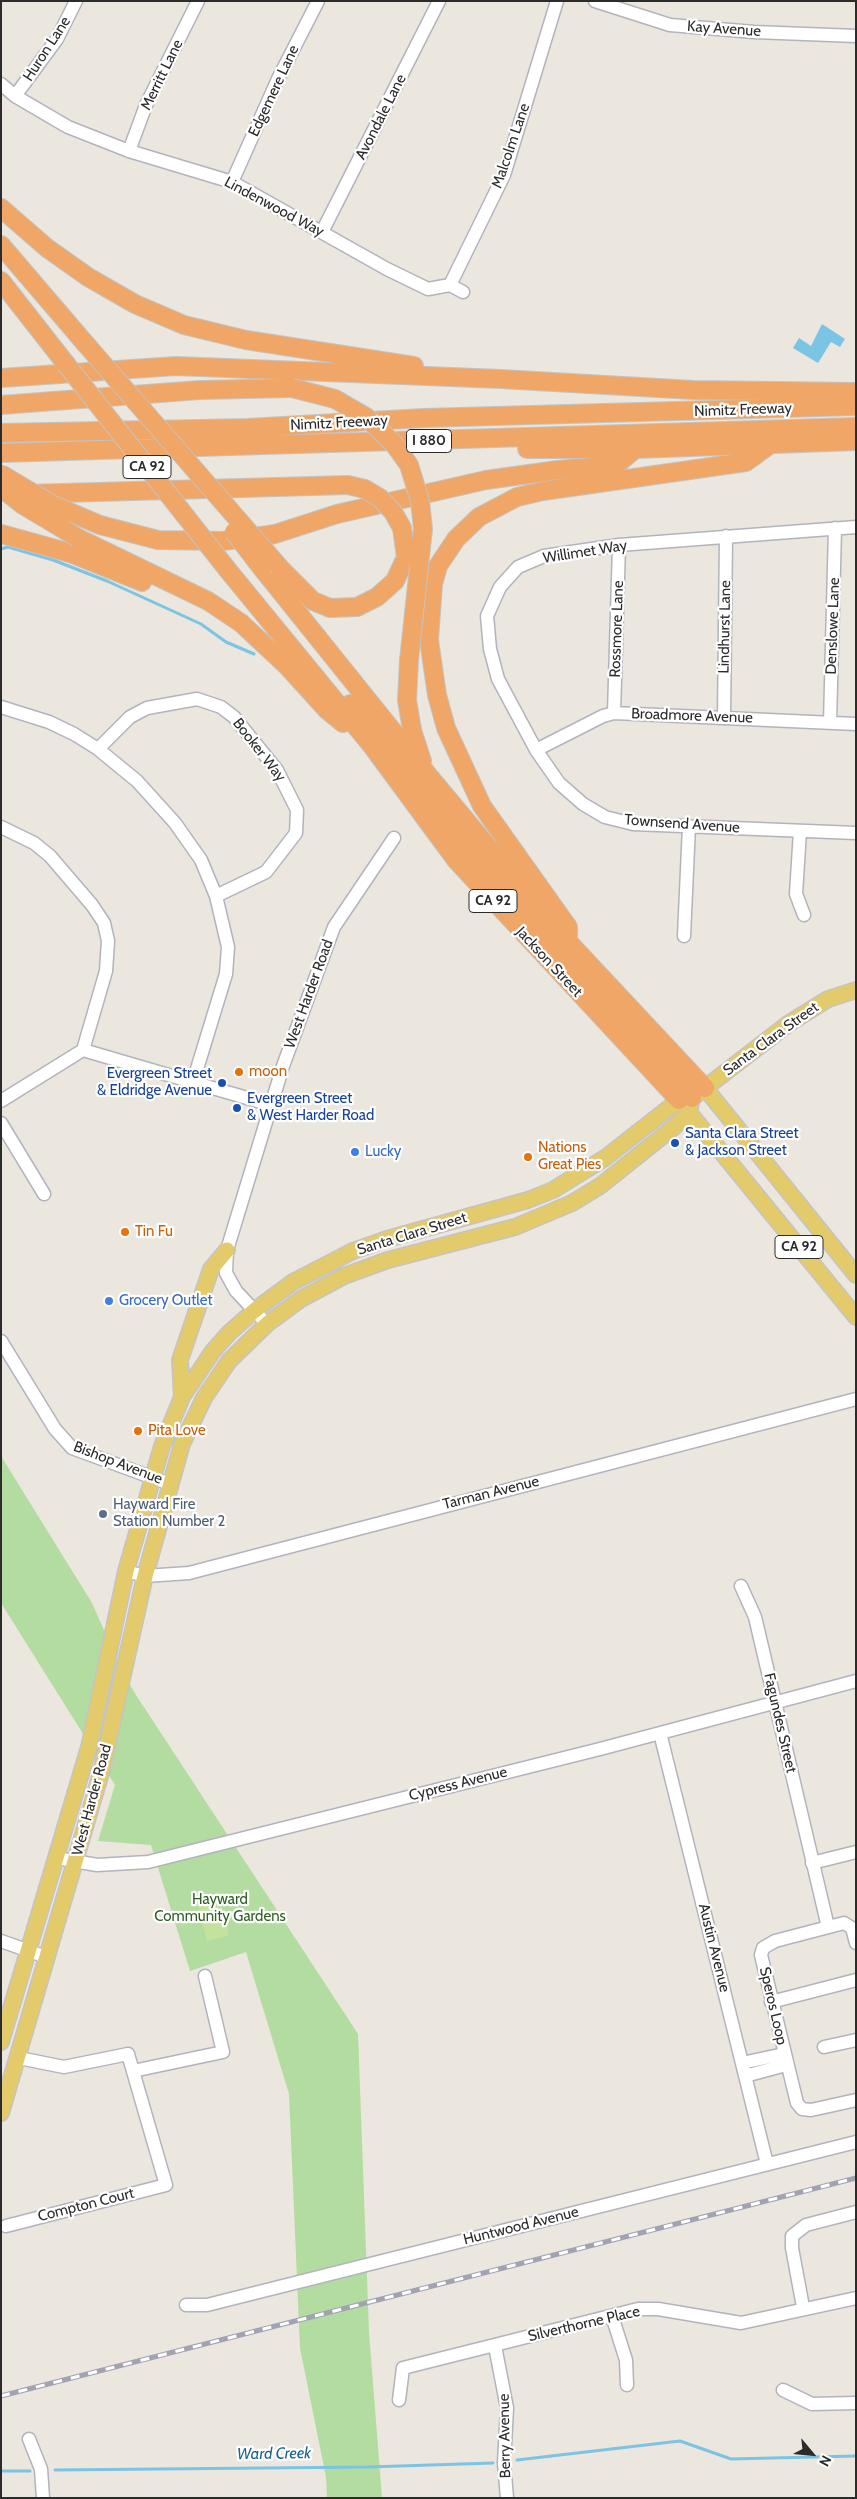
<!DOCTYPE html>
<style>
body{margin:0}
#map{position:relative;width:857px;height:2499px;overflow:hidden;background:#ebe6de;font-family:Cabin,sans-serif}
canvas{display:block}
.frame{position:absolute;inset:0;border:2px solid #2b2b2b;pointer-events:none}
.north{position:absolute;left:787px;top:2429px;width:50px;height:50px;-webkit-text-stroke:4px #fff;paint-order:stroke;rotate:118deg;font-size:14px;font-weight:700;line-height:20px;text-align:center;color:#2b2b2b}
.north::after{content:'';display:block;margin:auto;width:18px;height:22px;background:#2b2b2b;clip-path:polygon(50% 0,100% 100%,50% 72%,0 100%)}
</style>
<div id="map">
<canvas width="857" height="2499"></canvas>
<div class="frame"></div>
<div class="north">N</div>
</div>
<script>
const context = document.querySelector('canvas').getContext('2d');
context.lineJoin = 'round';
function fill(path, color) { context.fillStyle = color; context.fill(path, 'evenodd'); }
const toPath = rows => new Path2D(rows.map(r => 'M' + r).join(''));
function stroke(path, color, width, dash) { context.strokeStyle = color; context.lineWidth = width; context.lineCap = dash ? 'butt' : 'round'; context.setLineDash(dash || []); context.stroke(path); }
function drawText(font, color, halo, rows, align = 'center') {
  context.font = font + ' Cabin,sans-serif'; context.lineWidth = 4.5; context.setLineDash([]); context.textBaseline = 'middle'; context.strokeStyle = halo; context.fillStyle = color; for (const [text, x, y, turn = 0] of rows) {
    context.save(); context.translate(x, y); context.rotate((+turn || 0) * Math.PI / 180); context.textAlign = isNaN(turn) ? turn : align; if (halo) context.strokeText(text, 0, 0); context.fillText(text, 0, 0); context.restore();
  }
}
const green = toPath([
 [1,1456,92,1603,123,1673,136,1695,358,2034,369,2332,382,2498,327,2498,326,2477,300,2348,289,2094,246,1952,190,1971,151,1845,98,1841,115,1785,1,1603]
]);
const pitch = toPath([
 [219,1895,229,1935,207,1941,197,1900]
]);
const water = toPath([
 [822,324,845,339,840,347,831,342,818,363,793,348,799,338,811,346]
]);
const stream = toPath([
 [1,549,8,547,53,560,107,581,201,624,226,642,254,654],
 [517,2460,680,2441,731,2459,856,2456],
 [55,2470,368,2467,493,2463],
 [1,2471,30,2471]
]);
const minor = toPath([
 [595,1,670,25,754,32,856,36],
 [1,84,15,96,68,127,129,151,232,182,387,269,428,289,450,285,463,292],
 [15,96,57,39,76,1],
 [129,151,146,105,198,1],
 [232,182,278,79,318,1],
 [322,232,439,1],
 [450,285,504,175,557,1],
 [856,527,619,545,544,556,518,567,500,587,487,616,490,649,498,679,536,750,559,783,583,804,605,817,633,824,856,833],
 [1,707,49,722,74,734,98,749,137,781,175,823,201,860,216,896,228,947,226,974,193,1082],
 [614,713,619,545],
 [724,718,726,536],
 [830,723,835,528],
 [98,749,130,717,147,708,197,699,221,707,234,717,277,770,297,810,296,833,266,872,216,896],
 [536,750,603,716,614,713,856,724],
 [1,827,34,843,50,856,92,905,104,923,108,941,106,971,83,1050],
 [800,831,796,894,804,915],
 [684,936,689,826],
 [1,1101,83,1050,271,1105],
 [1,1123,44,1194],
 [267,1324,236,1291,226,1273,227,1250,283,1066,334,927,394,838],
 [1,1341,55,1429,72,1448,170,1484],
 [126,1571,145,1576,189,1573,856,1399],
 [741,1586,755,1617,828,1927],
 [660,1733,767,2164],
 [57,1858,97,1865,148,1862,600,1749,856,1681],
 [812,1863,856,1852],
 [1,1941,46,1957],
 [856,1943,852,1928,844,1923,775,1941,763,1948,761,1955,797,2103,802,2109,811,2110,856,2100],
 [771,2002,856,1980],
 [824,2047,856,2040],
 [742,2063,784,2054],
 [133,2071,223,2052,205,1976],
 [745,2076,786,2065],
 [6,2226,166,2185,128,2054,64,2067,19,2058],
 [186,2305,207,2305,856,2142],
 [803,2307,792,2248,792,2236,806,2225,856,2212],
 [612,2316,626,2360,627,2385],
 [495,2346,507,2408,504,2463,507,2498],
 [783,2390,812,2404,856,2403],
 [399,2400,403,2368,638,2309,658,2309,741,2323,856,2298],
 [29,2439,41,2469,43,2498]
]);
const major = toPath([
 [705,1088,856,1275],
 [683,1105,856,1317],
 [182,1397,180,1360,211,1269,227,1250],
 [1,2042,89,1747,126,1571,162,1446,182,1397,213,1351,229,1333,255,1310,293,1282,353,1251,387,1239,528,1200,553,1190,605,1158,679,1100,692,1098,788,1024,828,999,856,990],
 [1,2113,101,1773,145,1576,182,1444,204,1398,229,1361,267,1324,301,1299,344,1276,388,1260,515,1227,572,1203,600,1186,674,1127,689,1113,692,1098]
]);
const highway = toPath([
 [1,208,47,248,88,277,135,304,184,325,246,340,414,366],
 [1,245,84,342],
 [1,281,66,364],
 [1,378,176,366,501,379,693,390,856,392],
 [1,405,200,390,292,388],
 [1,433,248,428,424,418,856,406],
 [527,449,635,449,856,441],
 [1,453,856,427],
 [27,494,348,485],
 [100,525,158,540,222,541,248,538,275,534,337,514,486,480,558,470,616,465,635,449],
 [1,534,70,553,142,582],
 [78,538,208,601,241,623,287,666,327,710,343,723],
 [261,567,428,775,560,933,705,1088],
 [280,568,313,601,330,608,357,607,377,597,395,581,406,557],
 [227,569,372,746,456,860,679,1100],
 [409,660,407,700,412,730,422,761],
 [350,704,369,723,527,919,692,1098],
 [568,939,568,927,482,806,446,728,437,695,429,640,433,584,438,566,456,539,479,517,517,497,543,491,746,462,768,446]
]);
const rail = toPath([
 [1,2396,856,2178]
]);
const highwayBridge = toPath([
 [84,342,280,568],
 [66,364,227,569],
 [292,388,335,399,366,417,394,444,409,465,420,501,423,529,409,660],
 [1,474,53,505,100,525],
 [348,485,365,489,380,498,393,512,402,528,406,557],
 [1,488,23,505,78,538],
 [234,532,261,567]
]);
const markers = [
 [239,1072,5,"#e8710a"],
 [222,1083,5,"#1a4fb4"],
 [237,1108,5,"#1a4fb4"],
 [675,1143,5,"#1a4fb4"],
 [355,1152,5,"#3f7fe0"],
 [528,1157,5,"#e8710a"],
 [125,1232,5,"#e8710a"],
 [109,1301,5,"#3f7fe0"],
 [138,1431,5,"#e8710a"],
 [103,1514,5,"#5c6f8a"]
];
const shields = [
 [429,441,45],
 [147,467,48],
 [493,901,48],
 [799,1247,48]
];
const shieldNames = [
 ["I 880",429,441],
 ["CA 92",147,467],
 ["CA 92",493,901],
 ["CA 92",799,1247]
];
const streetNames = [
 ["Kay Avenue",724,29,4],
 ["Huron Lane",47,49,-57],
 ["Merritt Lane",162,75,-64],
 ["Edgemere Lane",274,91,-65],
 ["Avondale Lane",381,117,-63],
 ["Malcolm Lane",511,146,-71],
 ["Lindenwood Way",274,207,28],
 ["Nimitz Freeway",743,410,-2],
 ["Nimitz Freeway",339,423,-3],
 ["Willimet Way",585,552,-9],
 ["Denslowe Lane",833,626,-88],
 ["Lindhurst Lane",725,627,-89],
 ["Rossmore Lane",617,629,-88],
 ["Broadmore Avenue",692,716,2],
 ["Booker Way",259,750,52],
 ["Townsend Avenue",682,824,4],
 ["Jackson Street",549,962,47],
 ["West Harder Road",309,994,-70],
 ["Santa Clara Street",771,1039,-36],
 ["Santa Clara Street",412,1234,-17],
 ["Bishop Avenue",118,1463,21],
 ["Tarman Avenue",491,1493,-14],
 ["Fagundes Street",780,1723,77],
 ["Cypress Avenue",458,1784,-14],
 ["West Harder Road",92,1800,-75],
 ["Austin Avenue",714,1948,76],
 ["Speros Loop",773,2006,77],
 ["Compton Court",86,2205,-14],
 ["Huntwood Avenue",521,2226,-14],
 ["Silverthorne Place",584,2324,-13],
 ["Berry Avenue",505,2436,-91]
];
const foodNames = [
 ["moon",249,1072],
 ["Nations",538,1148],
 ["Great Pies",538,1165],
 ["Tin Fu",135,1232],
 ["Pita Love",148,1431]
];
const transitNames = [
 ["Evergreen Street",212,1074,"right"],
 ["& Eldridge Avenue",212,1091,"right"],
 ["Evergreen Street",247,1099],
 ["& West Harder Road",247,1116],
 ["Santa Clara Street",685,1134],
 ["& Jackson Street",685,1151]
];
const shopNames = [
 ["Lucky",365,1152],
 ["Grocery Outlet",119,1301]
];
const serviceNames = [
 ["Hayward Fire",113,1505],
 ["Station Number 2",113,1522]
];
const parkNames = [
 ["Hayward",220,1900],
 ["Community Gardens",220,1917]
];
const waterNames = [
 ["Ward Creek",274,2454,-1]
];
fill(green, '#b3dca0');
fill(pitch, '#c3e39d');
fill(water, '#7bc4e3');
stroke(stream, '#7bc4e3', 3);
stroke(minor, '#b2b4bd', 15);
stroke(major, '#c4c4c4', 18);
stroke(highway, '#c4c4c4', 20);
stroke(minor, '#fff', 12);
stroke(major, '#e3cb6b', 15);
stroke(highway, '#efa666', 18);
stroke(rail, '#a1a3b3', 5);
stroke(rail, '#fff', 3, [9]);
stroke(highwayBridge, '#c4c4c4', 20, []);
stroke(highwayBridge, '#efa666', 18);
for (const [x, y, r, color] of markers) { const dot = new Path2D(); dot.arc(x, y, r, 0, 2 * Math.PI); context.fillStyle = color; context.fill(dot); stroke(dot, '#fff', 2); }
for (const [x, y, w] of shields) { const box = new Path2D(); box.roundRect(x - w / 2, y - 11.5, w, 23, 4); context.fillStyle = '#fff'; context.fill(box); stroke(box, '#2b2b2b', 1); }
drawText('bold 14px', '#2b2b2b', null, shieldNames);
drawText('15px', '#2b2b2b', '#fff', streetNames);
drawText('15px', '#c56008', '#fff', foodNames, 'left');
drawText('15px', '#164399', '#fff', transitNames, 'left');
drawText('15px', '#366cbe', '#fff', shopNames, 'left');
drawText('15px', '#4e5e75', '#fff', serviceNames, 'left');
drawText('15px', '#2c6121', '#fff', parkNames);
drawText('italic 16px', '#1a638f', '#fff', waterNames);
</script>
